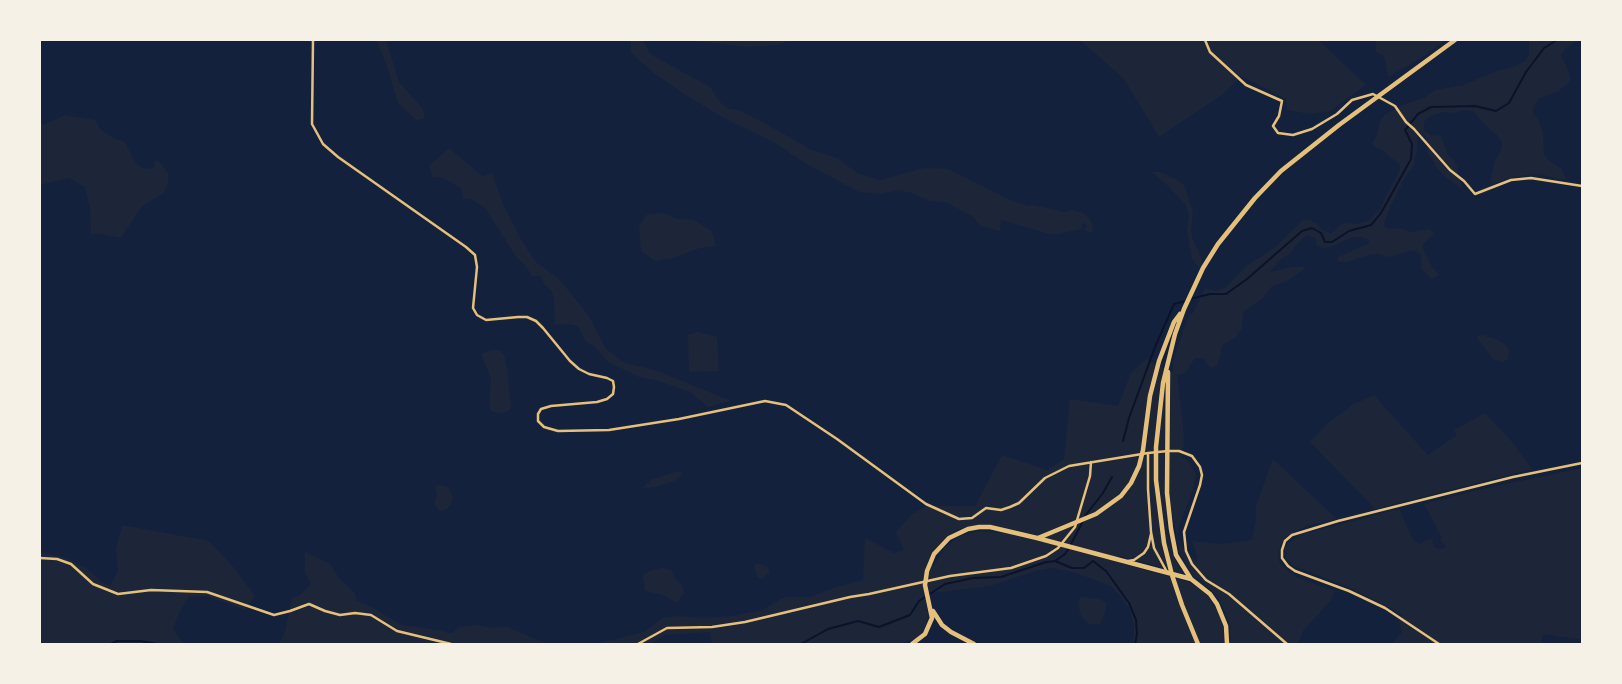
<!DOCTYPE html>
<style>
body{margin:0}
#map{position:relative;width:1622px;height:684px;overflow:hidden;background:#14213d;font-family:"Crimson Pro",serif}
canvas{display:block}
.frame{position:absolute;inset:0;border:41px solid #f6f1e7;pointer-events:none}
</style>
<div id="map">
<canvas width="1622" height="684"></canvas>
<div class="frame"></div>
</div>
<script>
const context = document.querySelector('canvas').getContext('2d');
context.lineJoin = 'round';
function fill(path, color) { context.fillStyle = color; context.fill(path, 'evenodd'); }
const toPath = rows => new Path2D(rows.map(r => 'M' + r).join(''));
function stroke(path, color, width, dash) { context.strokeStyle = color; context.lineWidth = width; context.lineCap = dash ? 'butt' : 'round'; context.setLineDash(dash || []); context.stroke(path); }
const green = toPath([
 [376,40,386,40,399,82,422,108,425,115,423,119,416,120,398,103,385,60],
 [631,40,643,40,650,54,710,87,720,102,727,108,738,110,759,120,812,150,837,158,859,174,880,180,924,168,948,169,1010,200,1028,206,1033,205,1064,212,1072,210,1083,213,1090,219,1093,226,1092,233,1086,231,1085,228,1087,228,1085,223,1081,224,1082,229,1053,235,1001,220,1000,231,981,226,972,216,945,202,930,201,912,193,898,190,880,194,859,192,805,163,775,143,722,117,684,94,654,73,631,53],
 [687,40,789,40,779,45,747,47],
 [1080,40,1318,40,1366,85,1330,111,1310,114,1287,110,1286,99,1241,76,1223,94,1159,137,1124,79],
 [1376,40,1446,40,1418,60,1388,77,1384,56,1376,52],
 [1530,40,1578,40,1567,47,1561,55,1570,75,1570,82,1557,92,1540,98,1533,107,1533,113,1539,121,1543,134,1544,154,1548,160,1561,168,1566,179,1559,179,1540,174,1526,175,1508,178,1492,185,1490,182,1495,161,1502,148,1502,142,1498,136,1485,125,1473,111,1462,110,1454,113,1444,112,1430,116,1424,122,1424,130,1431,135,1441,136,1448,155,1454,160,1457,166,1460,182,1465,191,1443,175,1437,168,1433,160,1428,154,1426,137,1419,131,1417,137,1417,149,1414,165,1406,176,1390,207,1384,223,1385,228,1403,229,1411,232,1429,229,1434,233,1422,246,1432,267,1439,275,1432,279,1421,269,1422,261,1420,254,1414,250,1389,257,1378,254,1369,255,1347,262,1338,261,1338,257,1368,244,1369,240,1363,237,1352,237,1333,246,1324,248,1317,246,1315,238,1307,235,1296,245,1290,254,1282,258,1270,272,1292,267,1305,267,1303,270,1285,282,1272,286,1263,298,1243,312,1242,329,1235,338,1222,345,1220,358,1217,366,1210,368,1203,358,1195,358,1185,373,1177,375,1183,426,1184,444,1182,457,1190,463,1196,475,1193,490,1179,526,1178,537,1185,552,1197,562,1197,556,1192,541,1220,544,1252,540,1256,519,1256,506,1273,459,1337,519,1306,526,1286,537,1281,544,1278,554,1279,561,1284,568,1296,577,1335,591,1331,600,1303,631,1298,644,1231,644,1230,625,1221,602,1204,582,1194,577,1180,554,1173,515,1166,516,1167,530,1173,556,1183,573,1119,556,1117,562,1190,582,1199,588,1208,596,1220,616,1223,627,1224,644,1133,644,1134,626,1130,610,1120,595,1111,587,1098,581,1073,572,1052,568,1035,571,990,586,924,594,928,615,926,625,918,638,898,644,712,644,710,632,665,635,650,644,589,644,603,642,644,632,662,618,676,616,705,618,732,616,762,610,785,597,811,597,836,587,863,580,865,538,894,553,904,550,896,532,911,515,926,506,975,506,1002,455,1047,470,1064,459,1070,399,1118,406,1131,373,1146,359,1173,373,1173,361,1183,331,1189,316,1193,313,1205,288,1215,291,1225,288,1246,266,1273,249,1303,220,1310,220,1316,223,1321,229,1330,233,1335,231,1339,226,1344,223,1356,224,1368,221,1379,211,1400,169,1400,165,1395,160,1391,158,1383,150,1375,147,1372,144,1377,135,1380,120,1386,114,1405,104,1424,98,1435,90,1464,85,1496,71,1513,67,1525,61,1529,55,1529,41],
 [979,524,1001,526,999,533,979,531,960,536,944,548,934,566,927,563,932,553,947,536,957,530],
 [65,115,95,120,101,130,115,139,125,142,135,163,144,169,154,168,155,160,160,162,168,173,168,183,164,193,142,206,121,238,101,234,91,234,90,207,85,187,68,178,40,185,40,120,44,125],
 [449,148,482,176,492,173,504,206,523,243,536,262,559,279,589,316,606,349,625,363,658,371,731,401,708,407,690,392,656,380,639,377,608,362,595,347,586,342,578,326,566,324,555,325,554,299,551,290,544,284,541,276,532,276,525,265,517,258,485,208,471,199,463,199,462,189,450,182,441,177,433,177,429,166],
 [1152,172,1160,172,1175,179,1183,184,1187,192,1189,202,1193,210,1191,231,1192,237,1203,262,1199,268,1192,259,1187,229,1189,218,1186,205,1167,185],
 [664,213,676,219,694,220,712,231,716,246,700,248,673,258,655,261,641,251,639,227,646,215],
 [697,332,717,337,719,371,689,372,688,335],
 [1483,335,1498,340,1506,345,1509,350,1508,359,1503,362,1493,359,1477,338,1478,336],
 [491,350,499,350,504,354,507,368,511,408,507,412,498,413,491,411,489,403,491,378,481,354],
 [1374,395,1428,455,1457,435,1454,430,1485,413,1513,443,1532,469,1375,509,1310,442,1328,423,1354,404],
 [1582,468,1582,640,1543,634,1541,644,1392,644,1402,632,1399,622,1402,615,1387,606,1351,588,1294,566,1286,559,1285,548,1288,543,1300,535,1399,509,1413,539,1419,544,1434,537,1432,541,1435,547,1440,549,1444,548,1446,546,1440,540,1442,538,1424,504,1478,490],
 [675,472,681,472,682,474,678,479,672,482,655,487,642,488,653,479],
 [439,485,448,487,451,492,453,499,451,504,447,509,440,511,434,504,437,494,435,486],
 [122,525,209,541,235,569,255,596,246,610,206,596,189,597,179,613,173,629,184,644,40,644,40,552,67,558,86,568,102,582,110,586,118,571,116,549],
 [305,552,330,564,339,578,355,593,356,600,370,606,402,625,439,630,448,633,453,633,458,627,477,625,493,628,508,627,546,644,279,644,285,632,292,598,300,595,311,584,305,572],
 [756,564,761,564,766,566,769,569,769,573,762,579,757,577,754,566],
 [663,568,671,570,675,579,682,585,684,593,677,603,663,595,645,591,643,575,649,571],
 [1084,597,1093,599,1099,598,1106,603,1106,609,1101,623,1098,625,1089,624,1081,616,1078,605,1080,598]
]);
const stream = toPath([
 [1190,299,1210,294,1226,294,1247,279,1302,231,1312,228,1321,233,1325,242,1332,242,1349,231,1371,225,1381,213,1411,159,1412,144,1405,130,1418,114,1431,107,1475,106,1496,111,1509,103,1526,72,1544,48,1557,40],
 [1123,441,1129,418,1155,347,1174,304,1186,301],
 [1085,516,1103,493,1112,477],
 [1055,561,1072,568,1084,568,1093,561,1106,571,1129,603,1136,620,1137,634,1135,644],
 [111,644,117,641,141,641,157,644],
 [801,644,828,629,858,621,879,627,910,615,919,601,945,584,973,578,1001,577,1046,562,1055,561,1065,554,1069,548,1083,521]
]);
const minor = toPath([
 [313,40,312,124,323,144,338,157,466,247,475,255,477,267,473,308,477,315,486,320,518,317,527,317,536,321,543,328,570,361,579,369,589,374,607,378,613,381,614,387,613,394,607,399,597,402,551,406,541,409,538,414,538,421,544,427,558,431,609,430,679,419,765,401,786,405,837,439,926,504,959,519,972,518,986,508,1001,510,1010,507,1019,503,1045,478,1069,466,1148,453,1168,451,1179,451,1192,456,1200,467,1202,475,1200,485,1184,532,1186,551,1192,564,1206,580,1229,594,1287,644],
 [1205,40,1210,52,1246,85,1282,101,1279,116,1273,126,1278,133,1293,135,1312,129,1337,114,1352,100,1373,94,1395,106,1406,122,1414,129,1450,170,1464,181,1475,194,1511,180,1531,178,1582,186],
 [1148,453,1148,489,1151,532,1154,548,1167,572],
 [40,558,57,559,71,564,93,584,118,594,151,590,207,592,274,615,290,611,309,604,325,611,340,615,355,613,371,615,397,631,451,644],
 [1128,561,1134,560,1144,553,1148,547,1151,534],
 [638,644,667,628,712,627,745,622,850,597,869,594,950,576,1011,568,1046,556,1058,548,1075,527,1090,476,1091,462],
 [1439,644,1385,608,1349,591,1295,571,1288,566,1282,558,1282,550,1285,541,1292,535,1338,521,1513,477,1582,463]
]);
const primary = toPath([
 [1168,372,1167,493,1171,529,1176,555,1191,579],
 [1038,538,1096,514,1121,496,1131,483,1139,466,1143,450,1150,396,1159,361,1174,322,1180,314],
 [933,611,942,625,951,632,974,644],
 [912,644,925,634,932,618,925,585,927,571,934,554,949,538,968,529,979,527,990,527,1037,538,1191,579,1210,594,1217,604,1226,626,1227,644],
 [1198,644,1182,605,1172,575,1164,543,1156,480,1156,447,1163,383,1175,334,1184,309,1203,268,1218,244,1255,198,1281,171,1339,125,1455,40]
]);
fill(green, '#1d2539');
stroke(stream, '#0b132b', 2);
stroke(minor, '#e5c07b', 2.5);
stroke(primary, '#e5c07b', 4.5);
</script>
